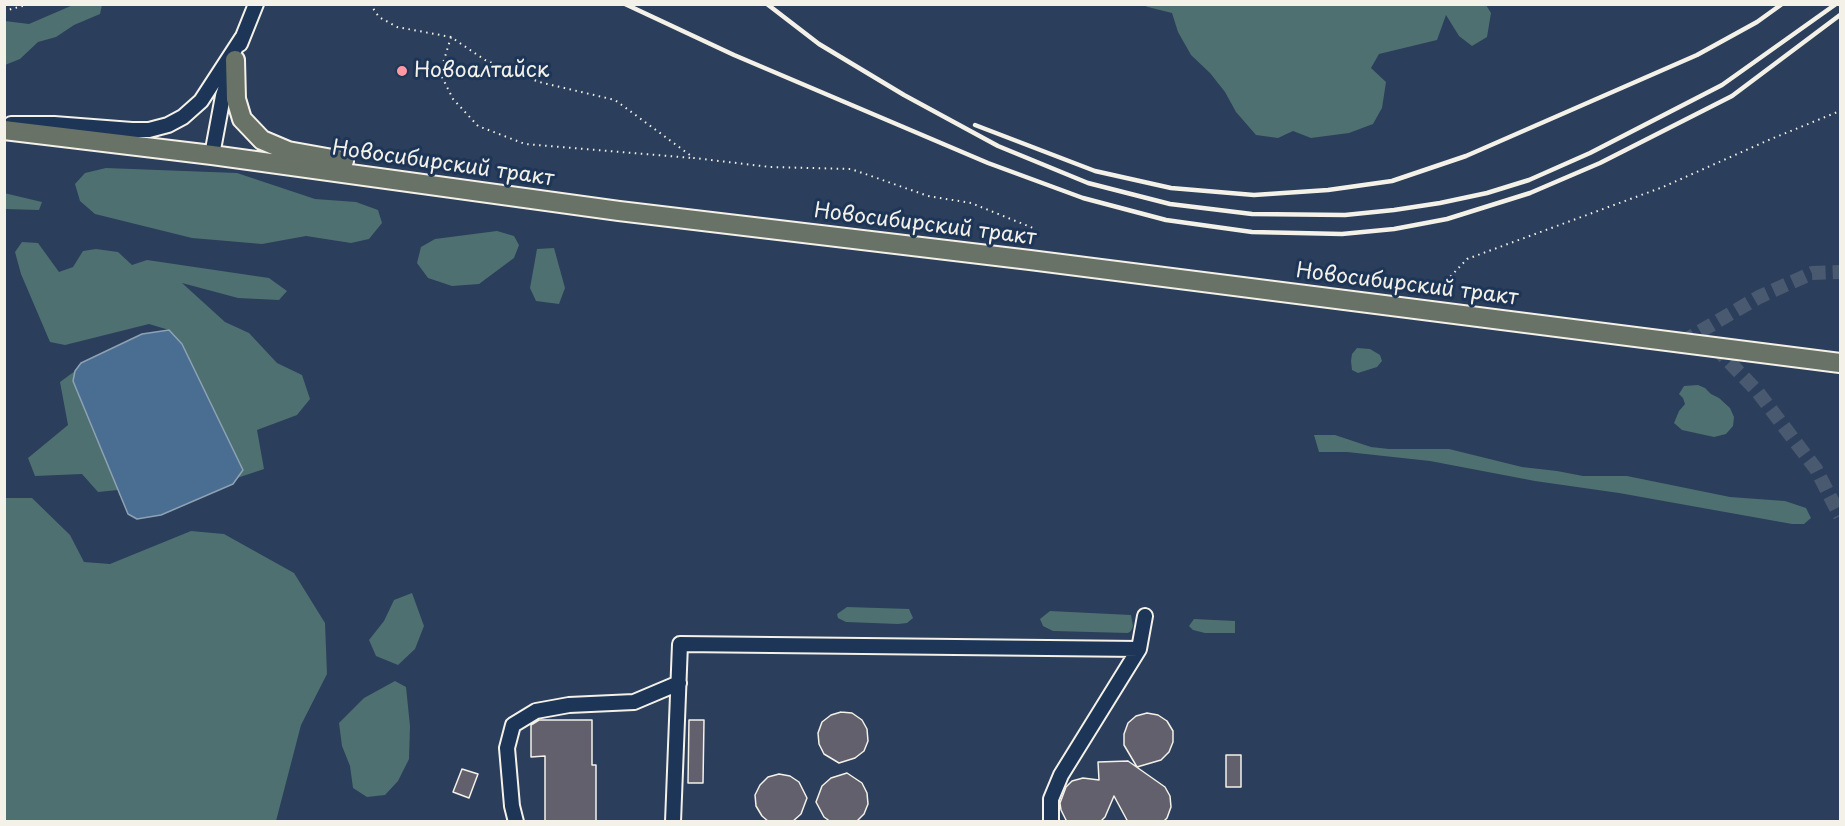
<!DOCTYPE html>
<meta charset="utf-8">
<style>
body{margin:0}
#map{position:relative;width:1845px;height:826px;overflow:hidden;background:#2b3e5b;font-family:"Playpen Sans",sans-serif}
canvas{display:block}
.frame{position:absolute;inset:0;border:6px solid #f4f1e8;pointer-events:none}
</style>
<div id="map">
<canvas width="1845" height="826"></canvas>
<div class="frame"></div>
</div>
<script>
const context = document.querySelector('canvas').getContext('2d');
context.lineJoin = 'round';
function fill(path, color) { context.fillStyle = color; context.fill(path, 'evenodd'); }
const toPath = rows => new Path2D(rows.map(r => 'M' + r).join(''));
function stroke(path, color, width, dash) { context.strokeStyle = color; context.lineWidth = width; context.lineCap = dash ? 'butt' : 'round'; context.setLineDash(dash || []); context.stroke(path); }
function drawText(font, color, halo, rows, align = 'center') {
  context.font = font + ' "Playpen Sans",sans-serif'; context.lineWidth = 6; context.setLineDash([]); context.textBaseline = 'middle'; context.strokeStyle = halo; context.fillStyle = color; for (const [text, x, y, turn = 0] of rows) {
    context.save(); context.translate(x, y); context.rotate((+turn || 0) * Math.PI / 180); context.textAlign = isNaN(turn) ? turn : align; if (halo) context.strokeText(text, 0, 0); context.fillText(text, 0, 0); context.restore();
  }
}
const green = toPath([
 [73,5,102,5,100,14,74,25,56,37,38,42,20,59,5,65,5,21,29,24],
 [1486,5,1491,13,1487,37,1472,46,1459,36,1446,15,1437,40,1379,54,1371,68,1386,82,1382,108,1373,124,1349,133,1311,138,1293,131,1278,138,1256,135,1236,112,1225,92,1210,73,1191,55,1178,32,1172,13,1148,7,1143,5],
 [106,168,237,173,315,199,356,202,378,210,382,223,369,239,351,243,306,236,262,244,192,238,95,214,80,201,75,184,85,173],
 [4,193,42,202,39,210,5,209],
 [497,231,514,236,519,245,514,258,479,284,452,286,428,278,417,263,421,247,435,239],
 [22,242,38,243,59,272,73,267,83,251,96,249,118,252,132,265,147,260,269,278,287,291,279,300,238,298,182,283,225,322,249,333,277,363,302,375,310,399,297,415,257,430,264,469,237,478,98,492,82,474,35,476,28,458,68,425,60,382,75,371,95,378,169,330,149,324,65,345,50,342,21,274,15,252],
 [554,248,565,288,559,304,536,301,530,288,537,249],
 [1357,348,1370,349,1380,355,1382,361,1377,367,1358,373,1352,370,1351,361,1352,354],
 [1698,385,1705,388,1711,394,1719,398,1730,408,1734,417,1733,426,1726,434,1714,437,1682,430,1674,423,1679,411,1685,404,1683,398,1679,394,1684,386],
 [1314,435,1335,435,1371,447,1389,449,1449,449,1522,467,1557,471,1583,476,1627,476,1730,497,1785,501,1806,508,1811,518,1804,524,1792,524,1619,493,1535,481,1430,461,1347,452,1319,452],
 [5,498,32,498,70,535,84,562,110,564,191,531,224,534,294,573,325,623,327,674,301,725,276,821,5,821],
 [412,593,424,626,415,649,398,665,376,656,369,640,384,621,394,600],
 [847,607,909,609,913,618,907,623,898,624,846,622,838,618,837,614],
 [1050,611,1131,615,1133,626,1131,631,1128,633,1053,631,1043,626,1040,619],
 [1194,619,1235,621,1235,633,1205,633,1193,630,1189,626],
 [395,681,406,687,410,726,409,759,398,781,385,795,367,797,353,788,350,766,342,746,339,723,364,698]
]);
const water = toPath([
 [169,330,182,344,243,470,233,484,161,515,137,519,128,514,73,381,75,371,81,363,142,334,169,330]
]);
const building = toPath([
 [841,712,852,713,862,720,867,729,868,741,864,751,855,758,839,763,824,754,819,744,818,733,822,722,831,715,841,712],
 [1147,713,1158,715,1167,721,1173,731,1173,742,1169,752,1161,760,1137,767,1124,745,1124,734,1128,723,1136,716,1147,713],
 [539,720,592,720,592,765,596,765,596,822,545,822,545,756,531,757,531,725,539,720],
 [689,720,704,720,703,783,688,783,689,720],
 [1226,755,1241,755,1241,787,1226,787,1226,755],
 [1128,761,1165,787,1170,796,1171,807,1167,818,1163,822,1128,822,1114,796,1105,817,1100,822,1069,822,1066,820,1061,810,1060,803,1066,787,1072,781,1083,778,1099,780,1098,762,1128,761],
 [462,769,478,774,469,798,453,792,462,769],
 [847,773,862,783,867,793,868,804,864,814,856,822,831,822,824,817,816,802,822,786,831,778,847,773],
 [779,774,790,776,799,782,807,798,801,814,792,822,769,822,762,816,756,806,755,795,760,785,768,777,779,774]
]);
const minorTunnel = toPath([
 [1682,342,1759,297,1812,273,1840,272],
 [1715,347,1757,391,1816,469,1840,516]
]);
const path = toPath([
 [370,4,379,17,397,27,451,37,485,60,539,82,615,100,694,158,770,167,851,169,928,196,971,203,1033,228,1032,245],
 [4,11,30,4],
 [451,37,440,73,453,99,478,126,525,144,692,158],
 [1434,294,1467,259,1663,187,1771,139,1840,111]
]);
const minor = toPath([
 [240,44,256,4],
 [11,124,54,124,132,130,149,130,168,125,183,117,201,101,242,38],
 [212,155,223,96,232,68],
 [516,822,512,806,507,748,513,725,536,711,569,705,634,702,679,683],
 [673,822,680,644,1139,649],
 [1051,822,1051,799,1061,775,1139,649,1145,616]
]);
const major = toPath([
 [235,60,236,99,242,119,262,140,288,151,344,161],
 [4,130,212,155,619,211,1030,260,1840,363]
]);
const rail = toPath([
 [625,4,734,55,988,163,1083,198,1166,220,1252,232,1342,234,1394,229,1447,219,1530,193,1600,163,1732,96,1840,15],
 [767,4,819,44,904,95,998,146,1088,183,1170,204,1252,214,1345,215,1394,210,1440,203,1487,193,1529,180,1590,153,1722,85,1836,4],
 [975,125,1095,171,1171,188,1254,195,1328,190,1392,181,1466,156,1697,55,1757,22,1782,4]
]);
const markers = [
 [402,71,6,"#ff9aa2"]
];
const poiNames = [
 ["Новоалтайск",414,71]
];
const streetNames = [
 ["Новосибирский тракт",443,164,8],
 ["Новосибирский тракт",925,225,7],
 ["Новосибирский тракт",1407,285,7]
];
fill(green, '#4e7071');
fill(water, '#4a6e92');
stroke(water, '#8ea2b4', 1.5);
fill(building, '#62606d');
stroke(building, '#f4f1e8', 1.5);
stroke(minorTunnel, '#495970', 14, [14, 7]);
stroke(minor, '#f4f1e8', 18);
stroke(major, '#f4f1e8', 22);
stroke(path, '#f4f1e8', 2, [1.5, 4.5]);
stroke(minor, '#1d3557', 14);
stroke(major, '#697266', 18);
stroke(rail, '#f4f1e8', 4.5);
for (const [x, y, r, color] of markers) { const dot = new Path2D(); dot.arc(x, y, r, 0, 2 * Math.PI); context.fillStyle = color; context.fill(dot); stroke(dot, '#1d3557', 2); }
drawText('21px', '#f4f1e8', '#1d3557', poiNames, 'left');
drawText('21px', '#f4f1e8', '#1d3557', streetNames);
</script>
